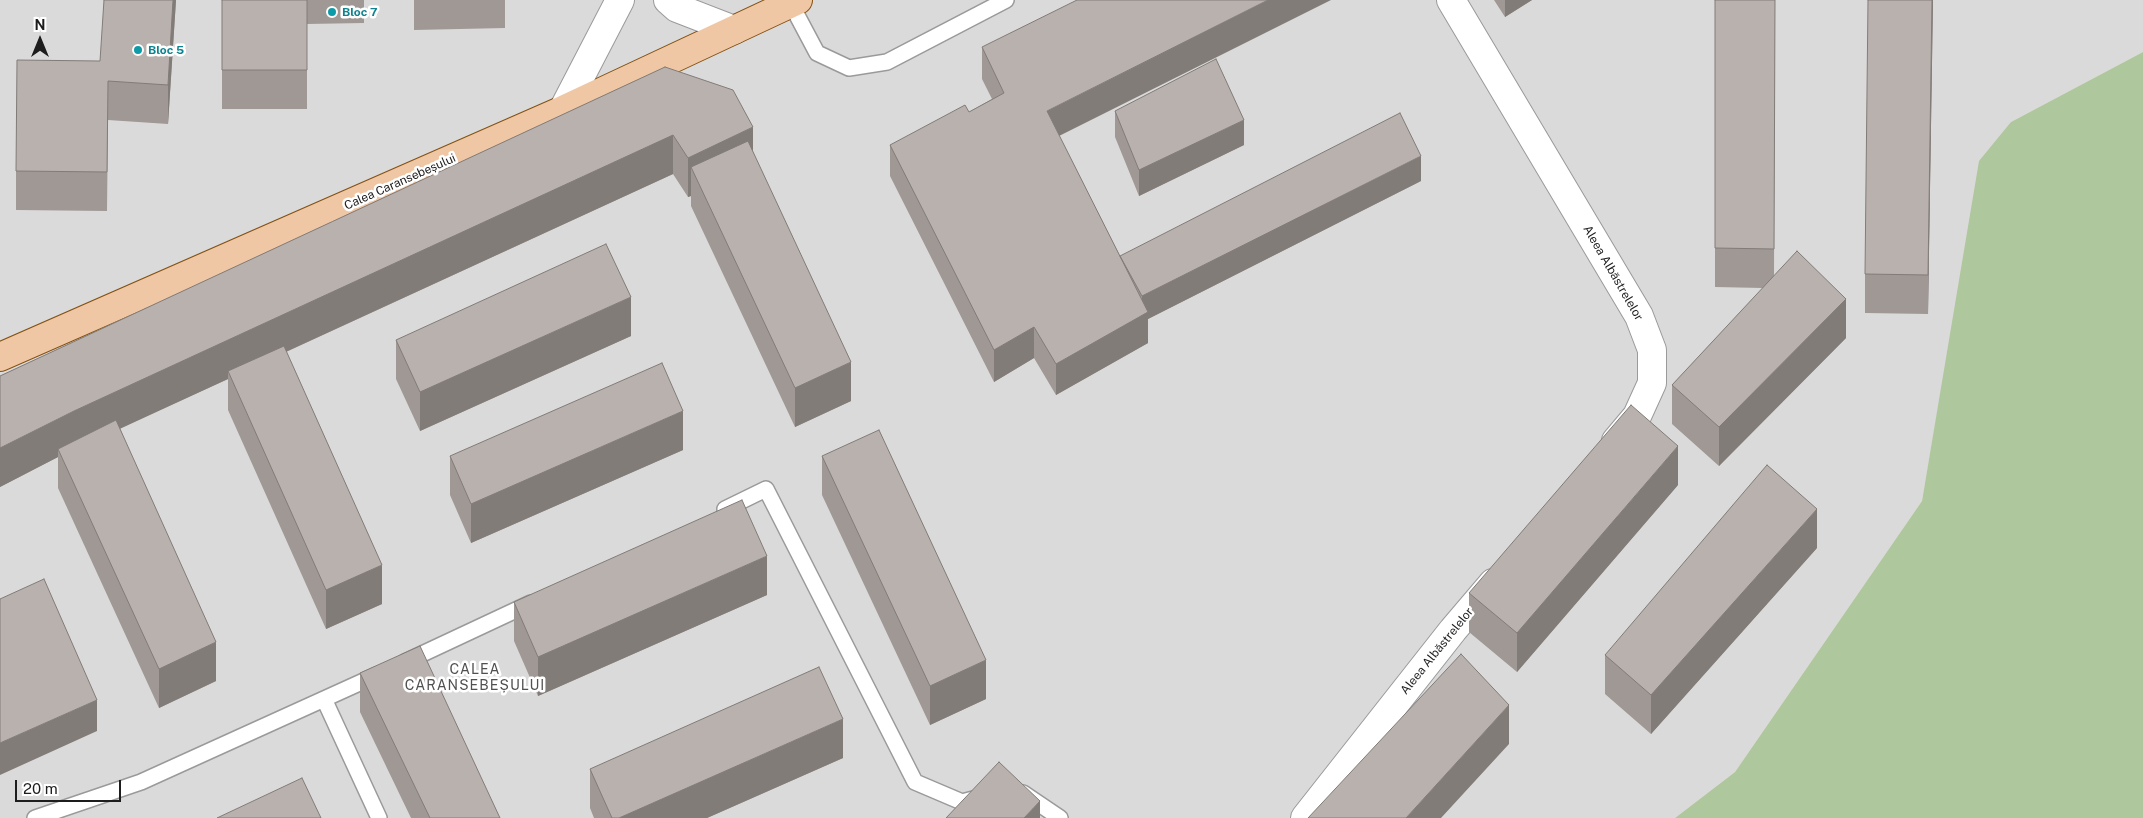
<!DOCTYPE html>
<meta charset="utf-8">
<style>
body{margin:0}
#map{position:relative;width:2143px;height:818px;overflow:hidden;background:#ede9e4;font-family:"Public Sans",sans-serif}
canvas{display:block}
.north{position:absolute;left:15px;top:15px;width:50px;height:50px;-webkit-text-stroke:4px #fff;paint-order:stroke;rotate:0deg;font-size:14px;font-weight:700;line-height:20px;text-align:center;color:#1d1d1d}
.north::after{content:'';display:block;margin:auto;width:18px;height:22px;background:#1d1d1d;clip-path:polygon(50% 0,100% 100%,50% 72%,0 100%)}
.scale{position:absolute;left:15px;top:780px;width:106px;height:22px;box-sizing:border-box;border:2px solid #1d1d1d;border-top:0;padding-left:6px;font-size:15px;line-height:18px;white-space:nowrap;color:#1d1d1d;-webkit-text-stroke:4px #fff;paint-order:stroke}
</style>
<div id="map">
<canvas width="2143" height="818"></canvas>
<div class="north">N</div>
<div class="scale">20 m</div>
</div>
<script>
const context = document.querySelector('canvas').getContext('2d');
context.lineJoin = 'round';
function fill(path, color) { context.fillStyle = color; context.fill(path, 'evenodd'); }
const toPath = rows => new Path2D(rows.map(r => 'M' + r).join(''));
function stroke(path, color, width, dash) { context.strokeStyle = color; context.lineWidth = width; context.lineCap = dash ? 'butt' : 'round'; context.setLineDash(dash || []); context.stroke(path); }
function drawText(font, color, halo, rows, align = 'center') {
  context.font = font + ' "Public Sans",sans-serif'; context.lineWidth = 5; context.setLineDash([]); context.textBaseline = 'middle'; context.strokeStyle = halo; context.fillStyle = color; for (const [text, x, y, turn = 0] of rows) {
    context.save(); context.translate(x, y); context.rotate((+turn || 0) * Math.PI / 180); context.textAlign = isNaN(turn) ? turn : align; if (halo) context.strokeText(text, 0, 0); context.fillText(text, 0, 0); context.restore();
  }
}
const residential = toPath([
 [0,0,2143,0,2143,52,2011,122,1947,356,1922,501,1735,772,1675,818,0,818]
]);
const forest = toPath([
 [2143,52,2143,818,1675,818,1735,772,1922,501,1979,161,2011,122]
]);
const lane = toPath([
 [791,4,817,53,849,68,887,62,1006,0],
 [725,509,766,489,915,782,962,802,981,797],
 [405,662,531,603],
 [324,699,379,818],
 [1023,793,1060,818],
 [35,818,141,782,377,675]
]);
const street = toPath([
 [668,0,677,8,734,30],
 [1451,0,1639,316,1652,350,1652,383,1637,416,1616,441],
 [563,110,620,0],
 [1305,818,1453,630,1493,583]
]);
const primary = toPath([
 [0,357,563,110,798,0]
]);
const wall = toPath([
 [176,0,168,124,108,120,107,211,16,210,16,171,100,61],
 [222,0,364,0,364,23,307,24,307,109,222,109],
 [414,0,505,0,505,28,414,30],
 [1494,0,1532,0,1505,17],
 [1715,0,1775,0,1774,276,1846,338,1719,466,1672,424,1672,385,1763,288,1715,287],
 [1933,0,1928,314,1865,313,1865,274],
 [982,47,1059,136,1120,256,1421,181,1148,319,1148,343,1056,395,1034,358,994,382,890,176,890,145,969,112,992,99,982,79],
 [665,67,753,153,851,401,795,427,691,206,691,196,688,197,673,174,286,352,382,604,326,629,228,410,228,379,120,428,216,681,159,708,58,488,58,457,0,487,0,376],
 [1115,111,1244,145,1139,196,1115,137],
 [631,336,420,431,396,379,396,340],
 [683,450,471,543,450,495,450,456],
 [822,456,986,699,930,725,822,495],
 [1678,485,1517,672,1469,632,1469,593],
 [1817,548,1651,734,1605,694,1605,655],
 [767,595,538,696,514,641,514,602],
 [360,673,500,818,411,818,360,712],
 [843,758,707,818,594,818,590,808,590,769]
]);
const shadedWall = toPath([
 [173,0,176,0,168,124,168,85],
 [1268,0,1331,0,1047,142,1047,111],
 [1505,0,1532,0,1505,17],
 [1932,0,1933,0,1928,314,1928,275],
 [1244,120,1244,145,1139,196,1139,170],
 [753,127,753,166,691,167,691,196,688,197,688,158],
 [673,135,673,174,231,377,228,371,228,379,74,450,58,449,58,457,0,487,0,448,74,411],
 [1421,156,1421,181,1148,319,1148,343,1056,395,1056,364,1142,315,1142,296],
 [631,297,631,336,420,431,420,392],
 [1846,299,1846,338,1719,466,1719,427],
 [1034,327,1034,358,994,382,994,350],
 [851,362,851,401,795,427,795,388],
 [683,411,683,450,471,543,471,504],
 [1678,446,1678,485,1517,672,1517,633],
 [1817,509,1817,548,1651,734,1651,695],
 [767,556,767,595,538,696,538,657],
 [382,565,382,604,326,629,326,590],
 [216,642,216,681,159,708,159,669],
 [986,660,986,699,930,725,930,686],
 [97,700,97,731,0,775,0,743],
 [1509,705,1509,744,1441,818,1406,818],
 [843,719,843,758,707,818,619,818],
 [1040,801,1040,818,1024,818]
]);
const building = toPath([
 [104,0,173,0,168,85,108,81,107,172,16,171,17,60,100,61,104,0],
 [222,0,307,0,307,70,222,70,222,0],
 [1077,0,1268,0,1047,111,1148,312,1056,364,1034,327,994,350,890,145,965,105,969,112,1004,93,982,47,1077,0],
 [1715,0,1775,0,1774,249,1715,248,1715,0],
 [1868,0,1932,0,1928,275,1865,274,1868,0],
 [1216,59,1244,120,1139,170,1115,111,1216,59],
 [665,67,733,90,753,127,688,158,673,135,74,411,0,448,0,376,665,67],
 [1400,113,1421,156,1142,296,1120,256,1400,113],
 [748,141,851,362,795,388,691,167,748,141],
 [606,244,631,297,420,392,396,340,606,244],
 [1797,251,1846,299,1719,427,1672,385,1797,251],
 [284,346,382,565,326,590,228,371,284,346],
 [662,363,683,411,471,504,450,456,662,363],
 [1631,405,1678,446,1517,633,1469,593,1631,405],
 [116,420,216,642,159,669,58,449,116,420],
 [879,430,986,660,930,686,822,456,879,430],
 [1767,465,1817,509,1651,695,1605,655,1767,465],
 [742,500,767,556,538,657,514,602,742,500],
 [44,579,97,700,0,743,0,599,44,579],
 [420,646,500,818,430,818,360,673,420,646],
 [1461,654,1509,705,1406,818,1308,818,1461,654],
 [819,667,843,719,619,818,612,818,590,769,819,667],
 [999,762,1040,801,1024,818,946,818,999,762],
 [302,778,321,818,217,818,302,778]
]);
const markers = [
 [332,12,5,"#0f9aa8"],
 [138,50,5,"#0f9aa8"]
];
const cultureNames = [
 ["Bloc 7",342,12],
 ["Bloc 5",148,50]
];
const streetNames = [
 ["Calea Caransebeșului",400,182,-24],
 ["Aleea Albăstrelelor",1613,273,60],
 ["Aleea Albăstrelelor",1437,651,-51]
];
const neighbourhoodNames = [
 ["CALEA",475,670],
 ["CARANSEBEȘULUI",475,686]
];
fill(residential, '#dbdada');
fill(forest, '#aec79d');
stroke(lane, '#9a9a9a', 18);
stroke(street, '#9a9a9a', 30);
stroke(primary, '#845112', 30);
stroke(lane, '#fff', 15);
stroke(street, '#fff', 28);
stroke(primary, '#f0c7a5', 28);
fill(wall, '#9f9895');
fill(shadedWall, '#827c79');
fill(building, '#b9b1ad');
stroke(building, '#827c79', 1);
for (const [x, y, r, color] of markers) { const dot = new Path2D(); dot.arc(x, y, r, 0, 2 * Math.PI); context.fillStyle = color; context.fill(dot); stroke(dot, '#fff', 2); }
drawText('bold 12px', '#0d838f', '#fff', cultureNames, 'left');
drawText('12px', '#1d1d1d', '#fff', streetNames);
context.letterSpacing = '1px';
drawText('14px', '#505050', '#fff', neighbourhoodNames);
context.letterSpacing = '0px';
</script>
